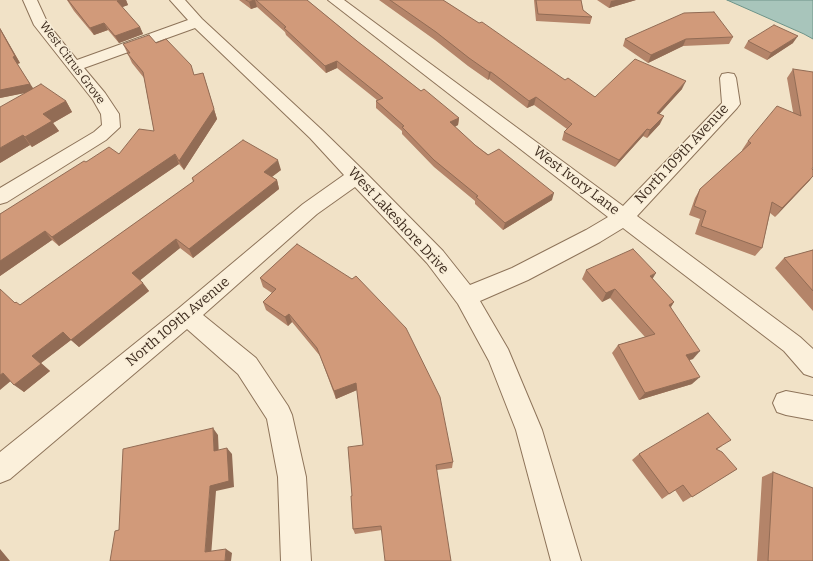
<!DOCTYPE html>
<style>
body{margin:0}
canvas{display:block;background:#f1e2c7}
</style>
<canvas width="813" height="561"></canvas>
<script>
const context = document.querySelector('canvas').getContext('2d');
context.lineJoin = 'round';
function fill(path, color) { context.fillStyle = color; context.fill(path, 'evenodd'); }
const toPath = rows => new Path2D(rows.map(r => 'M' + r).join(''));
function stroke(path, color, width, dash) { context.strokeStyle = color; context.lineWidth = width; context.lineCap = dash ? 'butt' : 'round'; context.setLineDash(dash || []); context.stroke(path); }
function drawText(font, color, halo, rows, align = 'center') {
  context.font = font + ' Bitter,serif'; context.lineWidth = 3; context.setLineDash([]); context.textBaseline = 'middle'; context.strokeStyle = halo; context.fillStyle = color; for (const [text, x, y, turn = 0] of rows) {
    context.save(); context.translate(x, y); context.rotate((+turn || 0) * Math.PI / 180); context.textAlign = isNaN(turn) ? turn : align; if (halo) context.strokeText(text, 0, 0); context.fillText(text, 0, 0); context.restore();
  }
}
const water = toPath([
 [727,0,813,0,813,39,804,34,727,0]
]);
const minor = toPath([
 [23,0,37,0,48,24,77,60,188,20,170,0,185,0,202,19,322,130,364,171,443,251,470,285,512,268,586,230,608,217,328,0,344,0,623,206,722,103,720,78,722,74,728,73,734,74,736,78,740,104,737,108,637,216,800,337,813,349,813,377,804,374,784,351,623,228,600,242,528,280,480,301,508,349,542,430,581,561,551,561,516,430,489,361,458,304,427,263,355,187,317,214,203,315,256,358,288,406,292,415,306,477,311,561,281,561,278,477,267,419,238,374,187,329,10,479,0,483,0,452,179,308,303,204,344,175,310,138,195,28,84,68,105,93,119,114,120,127,106,140,7,202,0,204,0,188,94,132,102,125,101,114,93,100,34,25,23,0],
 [786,391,813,396,813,420,786,415,777,412,773,403,777,394,786,391]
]);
const wall = toPath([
 [67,0,126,0,128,5,122,7,140,27,143,34,119,43,108,30,94,35,74,11],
 [239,0,307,0,357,41,421,91,459,118,458,125,455,127,475,145,552,200,503,230,475,204,475,201,434,167,402,134,402,131,376,108,376,101,377,100,337,68,326,73,286,35,285,32,257,7,251,9],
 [379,0,443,0,565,80,595,97,682,89,659,114,660,124,647,138,643,136,615,167,562,140,564,132,567,129,534,105,527,108,489,79,488,80,468,66,435,40],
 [534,0,581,0,583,10,592,17,590,24,536,21],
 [597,0,636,0,609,8],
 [0,28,20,63,17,64,33,89,66,101,72,112,53,123,59,131,32,147,30,145,0,163,24,93,0,98],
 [733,37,729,44,683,46,648,63,623,46,625,39],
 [748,41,793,43,767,60,744,48],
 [156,43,194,75,203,73,217,119,184,170,179,164,59,246,52,240,0,276,0,214,86,162,119,154,154,131,144,78,132,63,123,44],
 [793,69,812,169,810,180,775,217,770,213,762,248,755,256,695,234,700,219,689,215,695,198,700,189,743,150,742,150,748,141,793,112,787,78],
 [281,170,272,177,277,180,279,189,193,258,180,248,140,280,149,291,79,347,71,340,41,363,50,371,24,392,11,381,15,303,20,305,193,182,192,178],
 [297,244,453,462,452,468,437,470,382,530,355,534,353,529,352,496,363,445,357,390,336,399,320,356,292,322,288,326,266,310,263,302,272,293,263,287,260,278],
 [813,250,813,311,775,268,784,258],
 [586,270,653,279,674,302,671,307,693,359,689,360,692,384,639,400,612,353,618,345,645,337,610,298,602,302,582,279],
 [722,446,716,450,737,469,683,502,675,490,662,499,632,460,639,454],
 [773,472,813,561,757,561,762,477]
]);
const shadedWall = toPath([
 [119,0,126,0,128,5,120,8,117,1],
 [254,0,255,0,257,7,251,9,249,2],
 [616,0,636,0,609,8,611,1],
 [104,23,108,30,94,35,90,28],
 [140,27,143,34,119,43,115,36],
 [0,28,20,63,17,64,35,91,0,98,0,90,13,57],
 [798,36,793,43,767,60,771,53],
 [686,39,683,46,648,63,651,55],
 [337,61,337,68,326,73,325,66],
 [489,72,491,72,489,79,488,80],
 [203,73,217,119,184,170,179,161],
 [686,81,682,89,653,121,657,113],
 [536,97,534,105,527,108,529,101],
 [66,101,72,112,53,123,59,131,32,147,25,137,43,114],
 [664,116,660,124,647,138,650,130],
 [459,118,458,125,449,129,450,122],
 [647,129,643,136,615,167,619,160],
 [23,135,30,145,0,163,0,148],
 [175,154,179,164,59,246,52,237],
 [278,160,281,170,266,181,264,172],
 [813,176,810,180,775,217,782,208],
 [277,180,279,189,193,258,189,249],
 [554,193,552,200,503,230,505,223],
 [45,231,52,240,0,276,0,261],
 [176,239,180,248,138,282,132,273],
 [656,273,650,283,650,276],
 [143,283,149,291,79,347,71,340],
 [615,289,610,298,602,302,606,293],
 [674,302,668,311,669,305],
 [289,314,292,322,288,326,285,317],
 [63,332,71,340,41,363,50,371,24,392,14,385,32,356],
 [700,351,693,359,679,363,686,355],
 [3,373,12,380,0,390,0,375],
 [700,377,692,384,639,400,645,393],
 [356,383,357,390,336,399,334,391],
 [213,428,218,435,219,457,214,451],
 [227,448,232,454,234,487,216,491,211,556,205,552,210,486],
 [0,549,10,561,0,561],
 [226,549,232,553,231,561,225,561]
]);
const building = toPath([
 [68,0,119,0,117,1,140,27,115,36,104,23,90,28,68,0],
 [246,0,254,0,249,2,246,0],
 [256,0,307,0,357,41,421,91,424,89,459,118,450,122,475,145,488,155,499,149,554,193,505,223,476,197,478,196,434,160,402,127,404,126,376,101,383,98,337,61,325,66,284,28,286,27,256,0],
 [390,0,443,0,479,23,482,22,565,80,568,78,595,97,635,59,686,81,657,113,664,116,650,130,647,129,619,160,564,132,572,124,536,97,529,101,491,72,489,72,469,58,436,32,390,0],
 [536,0,581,0,583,10,592,17,538,14,536,0],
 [714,12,733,37,686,39,651,55,625,39,684,13,714,12],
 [774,25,798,36,771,53,748,41,774,25],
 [0,29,15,56,13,57,30,84,0,90,0,29],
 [149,35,156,43,166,39,191,65,194,75,203,73,214,109,179,161,175,154,52,237,45,231,0,261,0,214,84,161,86,162,109,147,119,154,139,129,154,131,143,72,127,53,130,53,123,44,149,35],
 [793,69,813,72,813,167,812,169,813,170,813,176,782,208,772,202,762,248,701,226,706,211,694,206,700,189,751,143,748,141,777,106,801,116,793,69],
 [41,84,66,101,43,114,52,121,25,137,23,135,0,148,0,107,41,84],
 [243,140,278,160,264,172,277,180,189,249,176,239,132,273,143,283,71,340,63,332,32,356,41,364,14,385,3,373,0,375,0,289,15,303,16,302,20,305,194,181,192,178,243,140],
 [297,244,352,279,356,276,406,328,440,397,453,462,436,465,451,561,385,561,381,526,353,529,351,496,352,496,348,447,363,445,356,383,334,391,317,348,289,314,285,317,263,302,276,289,260,278,297,244],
 [633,249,656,273,650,276,674,302,669,305,700,351,686,355,700,377,645,393,618,345,655,334,615,289,606,293,586,270,633,249],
 [813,250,813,291,784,258,813,250],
 [708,413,731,440,716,449,722,452,737,469,692,497,683,485,669,494,639,454,708,413],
 [213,428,214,451,227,448,229,481,210,486,205,552,226,549,225,561,110,561,115,531,119,530,123,449,213,428],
 [773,472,813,488,813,561,768,561,773,472]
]);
const farStreetnames = [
 ["West Citrus Grove",72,63,53]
];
const streetNames = [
 ["North 109th Avenue",682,154,-47],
 ["West Ivory Lane",576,181,37],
 ["West Lakeshore Drive",398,221,47],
 ["North 109th Avenue",178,322,-40]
];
fill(water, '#a8c5bb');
stroke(water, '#6e9489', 1);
stroke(minor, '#8e745a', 2);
fill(minor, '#fbf0db');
fill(wall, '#b48469');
fill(shadedWall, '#926c55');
fill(building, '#d19a7a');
stroke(building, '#926c55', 1);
drawText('12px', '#3e2c1f', '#f8edd7', farStreetnames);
drawText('14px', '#3e2c1f', '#f8edd7', streetNames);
</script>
